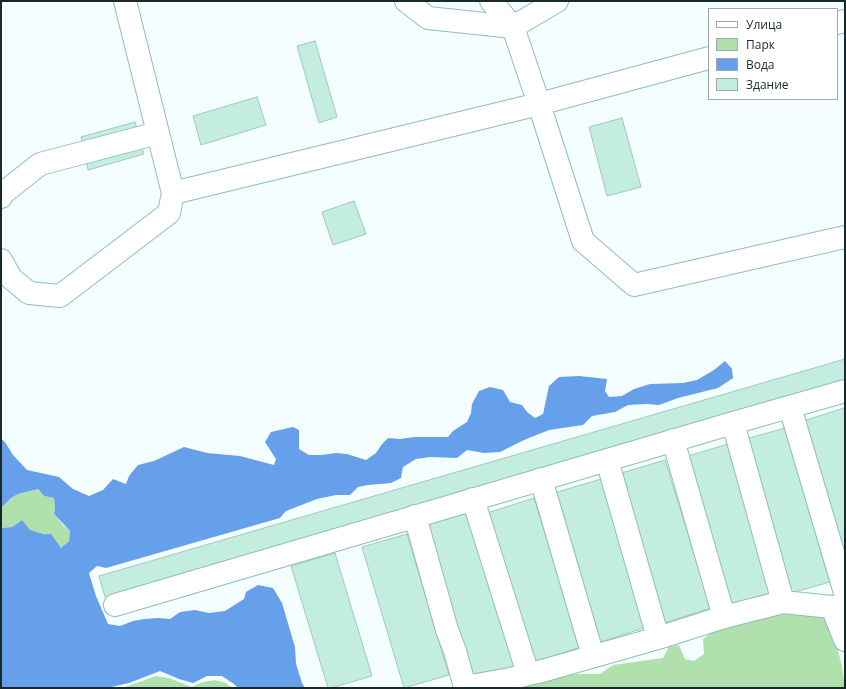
<!DOCTYPE html>
<meta charset="utf-8">
<style>
body{margin:0}
#map{position:relative;width:846px;height:689px;overflow:hidden;background:#f5fefe;font-family:"Open Sans",sans-serif}
canvas{display:block}
.frame{position:absolute;inset:0;border:2px solid #17292a;pointer-events:none}
.legend{position:absolute;left:708px;top:8px;width:130px;height:92px;box-sizing:border-box;background:#fff;border:1px solid #a2a9aa;margin:0;padding:5px 7px;list-style:none;font-size:12px;color:#17292a}
.legend li{display:flex;align-items:center;gap:8px;height:20px}
.legend b{width:20px;border:1px solid #a2a9aa}
</style>
<div id="map">
<canvas width="846" height="689"></canvas>
<div class="frame"></div>
<ul class="legend">
<li><b style="height:5px;background:#fff"></b>Улица</li>
<li><b style="height:11px;background:#b0e1ad"></b>Парк</li>
<li><b style="height:11px;background:#66a0eb"></b>Вода</li>
<li><b style="height:11px;background:#c3edde"></b>Здание</li>
</ul>
</div>
<script>
const context = document.querySelector('canvas').getContext('2d');
context.lineJoin = 'round';
function fill(path, color) { context.fillStyle = color; context.fill(path, 'evenodd'); }
const toPath = rows => new Path2D(rows.map(r => 'M' + r).join(''));
function stroke(path, color, width, dash) { context.strokeStyle = color; context.lineWidth = width; context.lineCap = dash ? 'butt' : 'round'; context.setLineDash(dash || []); context.stroke(path); }
const green = toPath([
 [38,489,44,496,54,498,55,508,54,514,63,525,70,531,69,541,61,548,45,534,29,530,22,520,12,527,1,528,1,508,11,498,18,494],
 [794,610,821,614,833,632,842,666,845,688,521,688,548,679,577,674,600,674,613,665,663,658,669,646,679,645,685,659,694,661,704,654,703,639,715,630],
 [156,676,169,678,192,687,203,682,215,680,226,683,232,688,122,688]
]);
const water = toPath([
 [725,361,732,369,733,378,718,388,678,398,659,405,646,404,628,405,615,412,592,416,583,425,549,430,524,440,500,452,484,453,467,450,457,458,430,457,416,459,403,467,401,478,391,483,368,485,358,487,350,495,336,495,317,499,286,511,280,518,106,568,97,566,89,573,96,596,108,624,120,626,133,621,144,619,158,618,170,619,180,612,195,610,209,613,225,611,244,599,246,592,258,585,273,588,282,603,295,647,296,664,302,683,305,688,238,688,234,684,222,676,207,676,193,683,179,679,160,671,129,683,107,688,1,688,1,528,12,527,22,520,30,530,44,534,51,534,61,548,69,541,70,531,54,514,55,508,54,498,44,496,38,489,18,494,11,498,1,508,1,439,5,442,13,455,27,470,59,477,73,489,89,496,103,490,113,479,126,484,129,476,138,465,154,461,184,447,207,453,240,456,274,465,276,459,265,442,271,432,293,427,299,430,299,449,309,455,321,455,336,453,347,454,366,460,376,453,382,444,388,438,400,439,414,437,448,437,453,431,467,422,471,413,472,404,479,391,490,387,503,390,510,402,522,405,527,412,535,418,543,414,549,386,559,377,579,376,607,379,605,391,609,397,622,396,634,389,650,384,683,383,697,380,714,370]
]);
const building = toPath([
 [315,41,337,117,319,123,297,46,315,41],
 [257,97,266,125,201,145,193,116,257,97],
 [622,118,641,187,607,196,589,127,622,118],
 [135,122,144,154,88,170,81,137,135,122],
 [354,201,366,234,333,245,322,212,354,201],
 [845,359,845,382,105,597,99,576,845,359],
 [844,408,845,413,845,563,803,421,844,408],
 [785,428,830,582,791,593,746,439,785,428],
 [728,444,772,595,732,607,688,456,728,444],
 [665,460,711,608,664,623,618,474,665,460],
 [601,479,647,627,600,642,554,493,601,479],
 [534,498,581,647,534,662,487,513,534,498],
 [471,512,516,667,470,681,425,525,471,512],
 [407,534,449,675,404,688,362,547,407,534],
 [335,553,372,676,331,688,328,688,291,566,335,553]
]);
const minor = toPath([
 [406,1,428,18,513,27,557,1],
 [491,1,513,27,539,104,709,58],
 [837,23,845,21],
 [173,193,539,104,583,241,634,285,845,237],
 [1,197,2,194,40,164,158,133],
 [1,260,11,278,29,293,60,296,169,213,173,193,125,1],
 [790,407,845,593],
 [733,423,783,602],
 [607,460,658,638,724,617,673,440],
 [541,479,593,656],
 [473,499,528,674],
 [415,516,447,630,455,651,465,687,510,679,528,674,542,671,658,638],
 [115,605,733,423,845,391],
 [832,607,845,640],
 [724,617,783,602,832,607,845,605]
]);
fill(green, '#b0e1ad');
fill(water, '#66a0eb');
fill(building, '#c3edde');
stroke(building, '#a0c9bb', 1);
stroke(minor, '#8fbdbe', 24);
stroke(minor, '#fff', 22);
</script>
